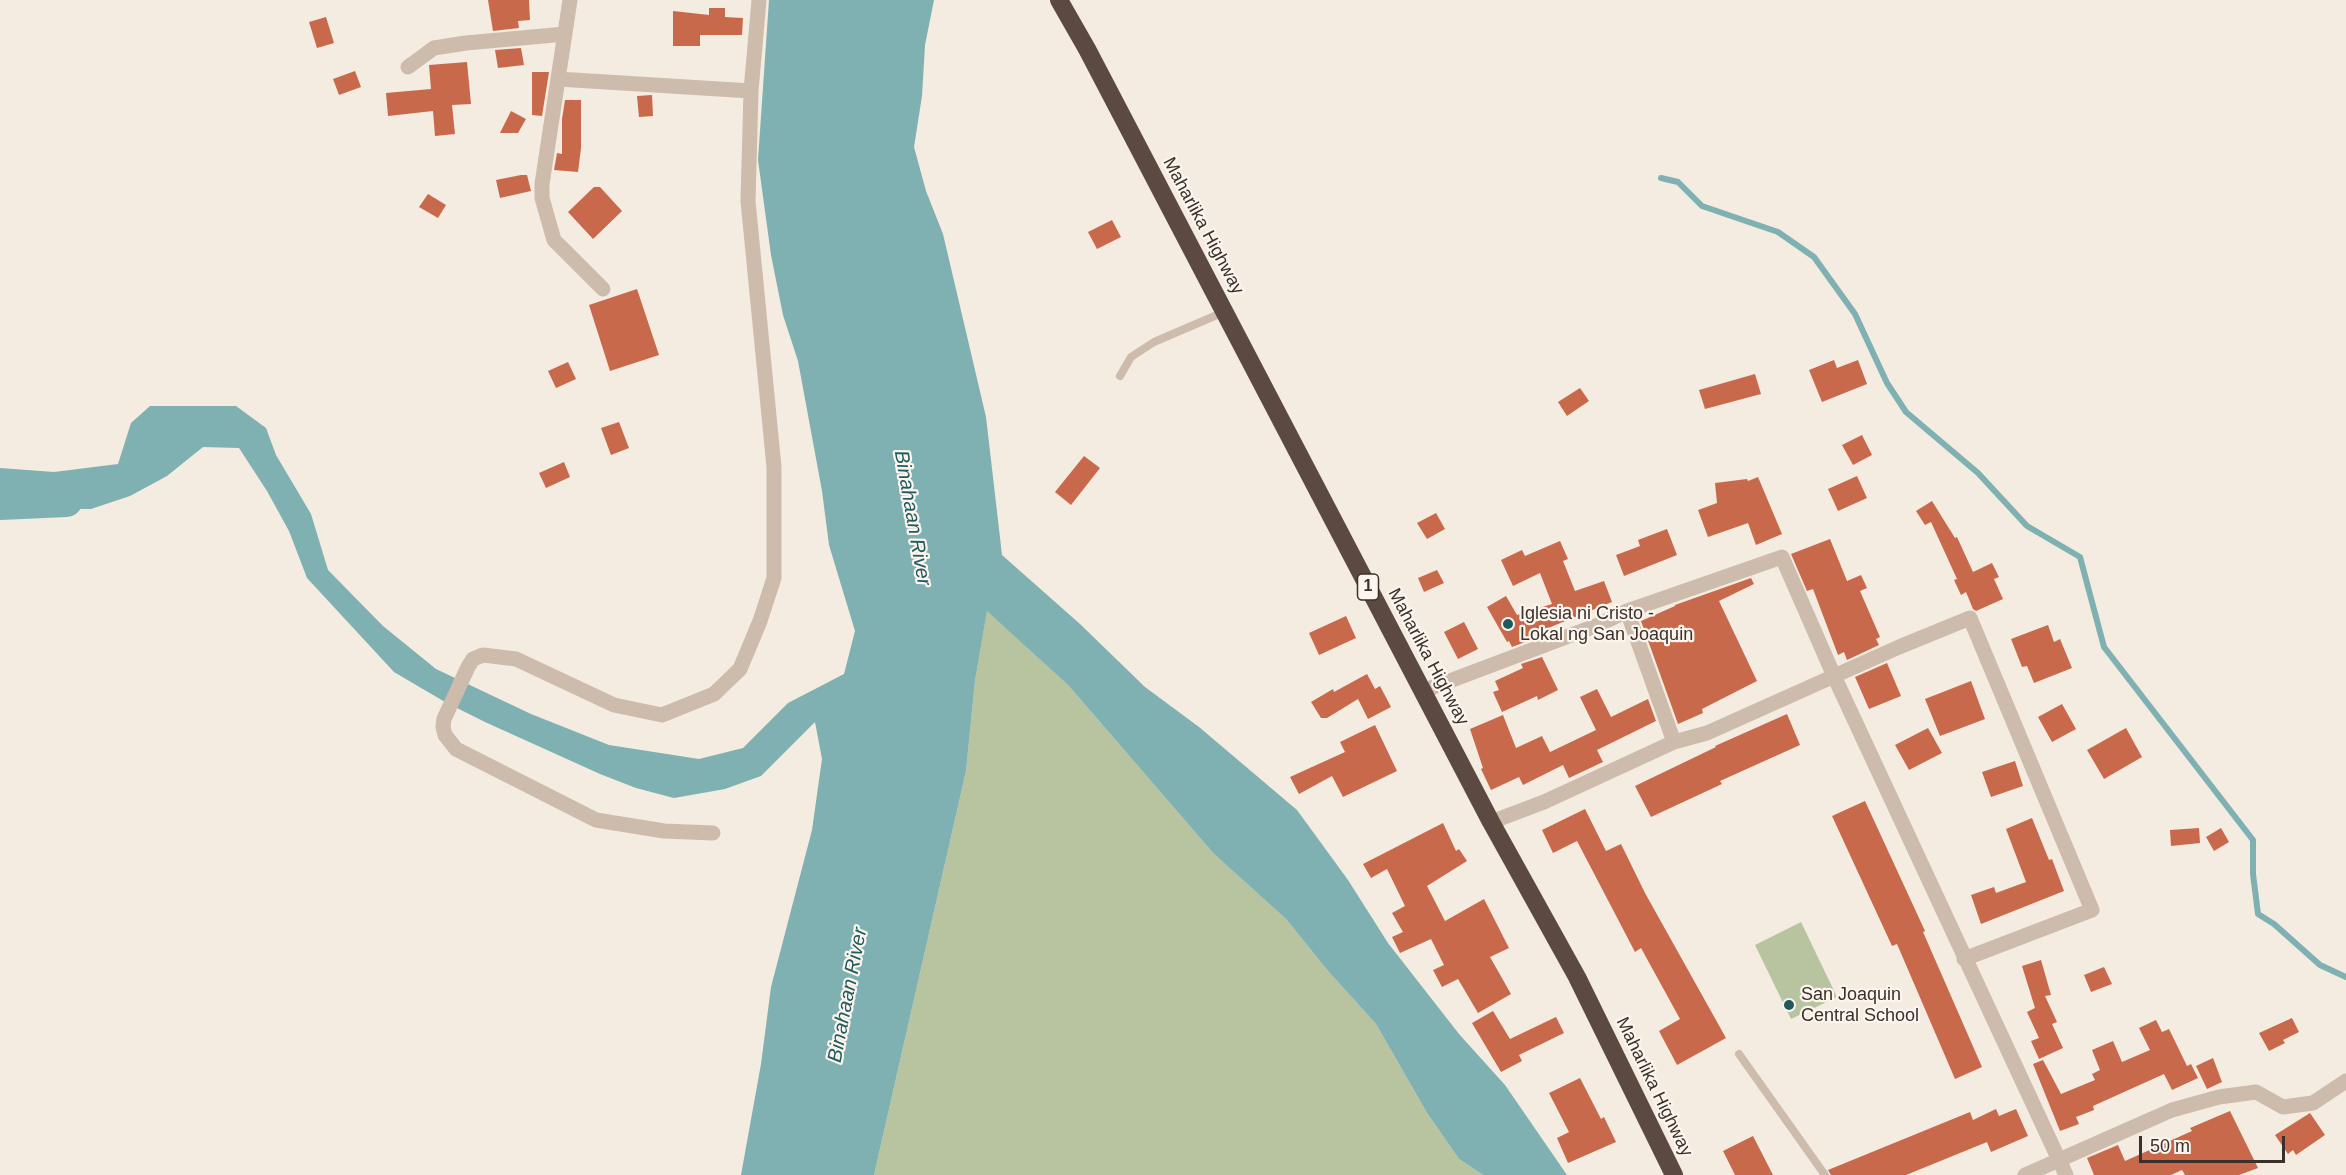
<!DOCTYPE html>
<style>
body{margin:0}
#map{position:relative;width:2346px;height:1175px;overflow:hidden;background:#f4ebe1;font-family:Helvetica,sans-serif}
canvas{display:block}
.scale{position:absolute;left:2139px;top:1136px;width:146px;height:27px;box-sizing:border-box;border:3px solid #3b302b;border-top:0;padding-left:8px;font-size:18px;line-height:21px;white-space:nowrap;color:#3b302b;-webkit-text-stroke:4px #fbf5ee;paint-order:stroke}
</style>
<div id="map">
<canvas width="2346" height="1175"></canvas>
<div class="scale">50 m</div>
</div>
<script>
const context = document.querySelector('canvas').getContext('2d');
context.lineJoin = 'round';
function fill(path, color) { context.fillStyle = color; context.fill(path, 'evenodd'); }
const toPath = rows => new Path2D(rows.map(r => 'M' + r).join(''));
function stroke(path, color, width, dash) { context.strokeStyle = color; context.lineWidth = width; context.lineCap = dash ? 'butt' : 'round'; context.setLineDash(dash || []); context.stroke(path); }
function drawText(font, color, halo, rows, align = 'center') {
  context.font = font + ' Helvetica,sans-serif'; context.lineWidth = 4.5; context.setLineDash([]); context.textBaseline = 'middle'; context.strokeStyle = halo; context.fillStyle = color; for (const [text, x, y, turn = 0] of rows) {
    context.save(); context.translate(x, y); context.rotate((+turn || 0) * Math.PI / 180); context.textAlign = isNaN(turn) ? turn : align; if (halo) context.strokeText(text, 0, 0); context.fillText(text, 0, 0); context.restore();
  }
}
const green = toPath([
 [987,610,1068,685,1214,854,1286,919,1328,971,1376,1024,1427,1113,1459,1159,1483,1175,874,1175,966,771,975,681],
 [1801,922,1837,997,1791,1019,1755,945]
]);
const water = toPath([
 [769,0,934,0,925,45,922,96,914,147,926,191,943,234,986,417,1002,555,1080,624,1145,687,1199,727,1297,810,1348,880,1388,943,1459,1034,1505,1085,1567,1175,1483,1175,1459,1159,1427,1113,1376,1024,1328,971,1286,919,1214,854,1068,685,987,611,975,681,966,771,874,1175,741,1175,761,1064,771,987,812,830,822,759,815,722,761,776,725,789,674,798,636,788,600,774,485,722,445,702,394,672,307,578,289,531,267,491,239,448,203,447,167,476,130,496,91,509,59,509,17,502,0,502,0,468,54,472,118,464,131,423,150,406,236,406,266,428,276,455,311,514,328,570,383,626,436,669,531,714,609,745,699,759,743,748,788,703,844,674,855,631,829,545,822,491,798,361,783,315,771,255,758,160]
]);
const stream = toPath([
 [1661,178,1678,182,1702,206,1778,232,1814,257,1855,314,1887,383,1906,412,1978,473,2027,526,2080,557,2104,647,2253,840,2253,874,2258,914,2274,924,2320,965,2346,977]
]);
const river = toPath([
 [0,503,66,500]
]);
const building = toPath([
 [488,0,529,0,530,20,518,21,519,28,493,31],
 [709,8,725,8,725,17,743,18,742,35,700,35,700,46,673,46,673,11,709,15],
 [326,17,334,43,317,48,309,22],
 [521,48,524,65,498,68,495,50],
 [467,62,471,104,452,105,455,134,435,136,433,111,388,116,386,93,431,89,429,65],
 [355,71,361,87,339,95,333,79],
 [532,72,549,72,542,116,532,115],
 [652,95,653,116,639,117,637,96],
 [565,100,581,100,581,148,578,172,554,170,557,153,562,154,562,119],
 [511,111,526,119,518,133,500,133],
 [521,175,527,175,531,191,500,198,496,180],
 [594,187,600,187,622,211,593,239,568,212],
 [428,194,446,205,438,218,419,207],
 [1112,220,1121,237,1097,249,1088,232],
 [637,289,659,355,610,371,589,305],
 [1834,360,1837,368,1858,360,1867,384,1822,402,1809,370],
 [568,362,576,379,556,388,548,371],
 [1755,374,1761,394,1705,409,1699,390],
 [1580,388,1589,401,1567,416,1558,402],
 [619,422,629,448,611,455,601,428],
 [1862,435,1872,455,1853,465,1842,445],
 [1084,456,1100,468,1071,505,1055,492],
 [564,462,570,477,546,488,539,473],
 [1857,476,1867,498,1838,511,1828,489],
 [1758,477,1782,534,1756,545,1748,523,1708,537,1698,510,1717,503,1715,483,1747,479,1748,481],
 [1932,501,1955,538,1957,537,1973,572,1992,563,1999,577,1994,579,2003,599,1976,611,1973,609,1966,592,1961,595,1954,580,1957,579,1931,522,1925,525,1916,511],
 [1436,513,1445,529,1427,539,1417,523],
 [1667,529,1677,555,1624,576,1616,555,1640,546,1638,540],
 [1830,539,1847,581,1861,575,1867,588,1860,591,1880,637,1876,639,1879,645,1847,660,1844,652,1838,655,1813,589,1807,591,1791,554],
 [1560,541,1568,559,1563,561,1575,591,1604,581,1612,602,1531,635,1533,639,1512,647,1509,641,1507,642,1487,607,1506,596,1517,615,1552,604,1540,573,1513,586,1501,560,1522,550,1525,556],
 [1437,570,1444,583,1424,592,1418,578],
 [1751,578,1754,584,1719,601,1757,681,1702,709,1703,713,1678,724,1641,621,1675,606,1675,605],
 [1346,616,1356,638,1319,655,1309,633],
 [1464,622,1478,649,1458,659,1444,632],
 [2048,625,2054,642,2060,639,2072,668,2034,683,2027,666,2022,667,2011,639],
 [1542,657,1558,690,1538,700,1537,696,1502,712,1493,692,1499,690,1495,681,1523,668,1521,664],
 [1887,663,1901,696,1869,709,1855,677],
 [1367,674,1375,689,1380,686,1391,707,1368,719,1358,699,1327,718,1321,718,1311,702,1333,689,1334,692],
 [1971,681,1985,719,1940,736,1925,699],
 [1597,689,1611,717,1648,699,1656,721,1597,750,1603,762,1569,778,1563,765,1523,785,1519,777,1491,790,1481,769,1483,768,1470,729,1503,715,1516,748,1542,736,1550,752,1596,730,1580,697],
 [2062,704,2076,729,2052,742,2038,717],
 [1787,714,1800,745,1720,781,1722,784,1651,817,1635,786,1716,747,1715,746],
 [1375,725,1397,771,1343,797,1332,776,1299,794,1290,777,1345,752,1340,742],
 [1928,728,1942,753,1909,770,1895,745],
 [2126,728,2142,757,2104,779,2087,750],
 [2015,761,2023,786,1991,797,1982,772],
 [1865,801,1925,931,1923,932,1982,1067,1955,1079,1897,944,1892,946,1832,816],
 [1585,809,1606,851,1621,844,1645,893,1726,1038,1677,1065,1659,1031,1680,1019,1641,948,1635,952,1577,841,1553,853,1542,830],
 [2032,818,2049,860,2052,859,2064,891,1981,924,1971,895,1994,887,1996,893,2026,882,2006,829],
 [1443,823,1456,851,1459,849,1467,861,1427,886,1445,921,1484,899,1509,948,1490,957,1511,994,1478,1013,1458,979,1442,987,1433,970,1444,965,1431,939,1400,953,1392,937,1403,932,1392,913,1405,906,1387,869,1371,878,1363,864],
 [2199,828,2200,843,2171,846,2170,830],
 [2221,828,2229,842,2214,851,2206,837],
 [2041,960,2051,995,2045,996,2057,1022,2052,1024,2063,1048,2039,1059,2031,1041,2039,1038,2027,1012,2035,1008,2022,966],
 [2104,967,2112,984,2091,992,2084,975],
 [1493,1011,1510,1039,1556,1017,1564,1033,1519,1055,1522,1061,1501,1072,1472,1023],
 [2292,1018,2299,1032,2283,1040,2285,1043,2269,1051,2259,1033],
 [2156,1020,2162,1032,2169,1029,2187,1066,2191,1064,2198,1078,2172,1090,2164,1074,2093,1106,2094,1110,2076,1117,2079,1124,2060,1131,2033,1064,2043,1060,2061,1094,2095,1080,2092,1074,2100,1070,2092,1050,2113,1041,2122,1062,2150,1050,2139,1028],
 [2213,1058,2222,1082,2207,1089,2196,1066],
 [1580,1078,1601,1119,1604,1117,1616,1142,1568,1163,1557,1138,1569,1132,1549,1093],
 [1996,1109,1999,1116,2016,1109,2028,1136,1991,1152,1987,1142,1906,1175,1831,1175,1828,1170,1970,1112,1973,1120],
 [2230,1111,2258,1168,2239,1175,2185,1175,2182,1170,2171,1175,2094,1175,2087,1158,2118,1145,2125,1161,2192,1131,2190,1128],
 [2310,1113,2325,1135,2296,1155,2293,1150,2288,1154,2275,1135],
 [1753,1136,1773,1175,1735,1175,1723,1151]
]);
const lane = toPath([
 [1120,376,1131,357,1154,342,1224,312],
 [1739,1054,1825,1175]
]);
const street = toPath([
 [570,0,542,184,542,198,554,240,603,289],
 [408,67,434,48,466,43,565,34],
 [558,79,751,91],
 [1627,611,1674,742],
 [1423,691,1598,625,1627,611,1782,557,1834,676,2066,1175],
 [1491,822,1544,802,1674,742,1707,733,1899,647,1970,618,2092,910,1964,959],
 [713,833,664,831,596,820,456,749,445,735,443,727,444,719,468,667,473,659,483,655,516,659,614,705,662,715,714,694,740,669,760,621,774,578,774,467,748,201,751,91,759,0],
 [2025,1175,2172,1110,2219,1097,2256,1092,2283,1107,2313,1103,2346,1081]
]);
const highway = toPath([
 [1059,0,1087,49,1491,822,1577,977,1674,1175]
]);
const markers = [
 [1508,624,6,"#1f5a5e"],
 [1789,1005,6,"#1f5a5e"]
];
const shields = [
 [1368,587,21]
];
const shieldNames = [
 ["1",1368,587]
];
const streetNames = [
 ["Maharlika Highway",1203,226,62],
 ["Maharlika Highway",1428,657,62],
 ["Maharlika Highway",1654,1087,64]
];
const poiNames = [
 ["Iglesia ni Cristo -",1520,614],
 ["Lokal ng San Joaquin",1520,635],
 ["San Joaquin",1801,995],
 ["Central School",1801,1016]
];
const waterNames = [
 ["Binahaan River",912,518,80],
 ["Binahaan River",848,995,-79]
];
fill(green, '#b8c4a0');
fill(water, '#7fb0b2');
stroke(stream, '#7fb0b2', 6);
stroke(river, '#7fb0b2', 34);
fill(building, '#c8694b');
stroke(lane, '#cdbbac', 8);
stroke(street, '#cdbbac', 15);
stroke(highway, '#5c4a42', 18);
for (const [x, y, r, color] of markers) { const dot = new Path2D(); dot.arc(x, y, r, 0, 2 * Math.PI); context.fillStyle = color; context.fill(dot); stroke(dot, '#fbf5ee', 2); }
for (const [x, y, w] of shields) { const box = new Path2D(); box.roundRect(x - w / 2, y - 13, w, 26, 4.5); context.fillStyle = '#fbf5ee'; context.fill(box); stroke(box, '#3b302b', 1.5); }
drawText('bold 16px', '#3b302b', null, shieldNames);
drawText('18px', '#3b302b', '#fbf5ee', streetNames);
drawText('18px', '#3b302b', '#fbf5ee', poiNames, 'left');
drawText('italic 20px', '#1f5a5e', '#fbf5ee', waterNames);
</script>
